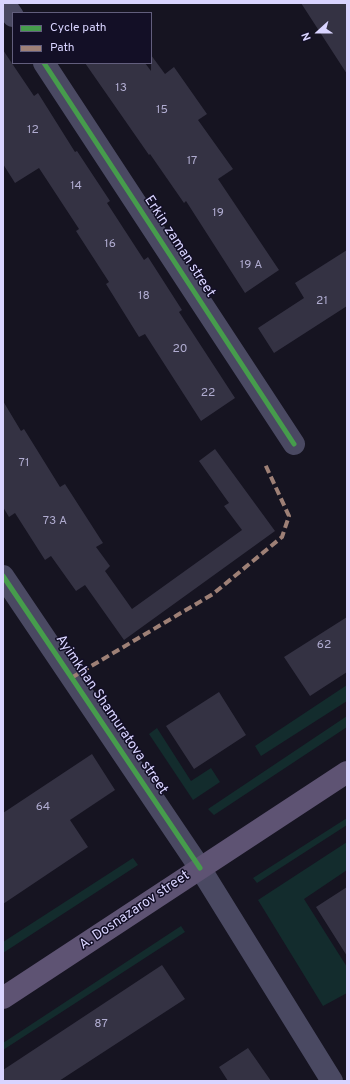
<!DOCTYPE html>
<meta charset="utf-8">
<style>
body{margin:0}
#map{position:relative;width:350px;height:1084px;overflow:hidden;background:#161421;font-family:Overpass,sans-serif}
canvas{display:block}
.frame{position:absolute;inset:0;border:4px solid #d9d4ff;pointer-events:none}
.legend{position:absolute;left:12px;top:12px;width:140px;height:52px;box-sizing:border-box;background:#130f26;border:1px solid #625e7d;margin:0;padding:5px 7px;list-style:none;font-size:12px;color:#d9d4ff}
.legend li{display:flex;align-items:center;gap:8px;height:20px}
.legend b{width:20px;border:1px solid #625e7d}
.north{position:absolute;left:298px;top:12px;width:40px;height:40px;-webkit-text-stroke:3px #130f26;paint-order:stroke;rotate:249deg;font-size:11px;font-weight:700;line-height:16px;text-align:center;color:#d9d4ff}
.north::after{content:'';display:block;margin:auto;width:14px;height:18px;background:#d9d4ff;clip-path:polygon(50% 0,100% 100%,50% 72%,0 100%)}
</style>
<div id="map">
<canvas width="350" height="1084"></canvas>
<div class="frame"></div>
<ul class="legend">
<li><b style="height:5px;background:#469c4c"></b>Cycle path</li>
<li><b style="height:5px;background:#9e8076"></b>Path</li>
</ul>
<div class="north">N</div>
</div>
<script>
const context = document.querySelector('canvas').getContext('2d');
context.lineJoin = 'round';
function fill(path, color) { context.fillStyle = color; context.fill(path, 'evenodd'); }
const toPath = rows => new Path2D(rows.map(r => 'M' + r).join(''));
function stroke(path, color, width, dash) { context.strokeStyle = color; context.lineWidth = width; context.lineCap = dash ? 'butt' : 'round'; context.setLineDash(dash || []); context.stroke(path); }
function drawText(font, color, halo, rows, align = 'center') {
  context.font = font + ' Overpass,sans-serif'; context.lineWidth = 3; context.setLineDash([]); context.textBaseline = 'middle'; context.strokeStyle = halo; context.fillStyle = color; for (const [text, x, y, turn = 0] of rows) {
    context.save(); context.translate(x, y); context.rotate((+turn || 0) * Math.PI / 180); context.textAlign = isNaN(turn) ? turn : align; if (halo) context.strokeText(text, 0, 0); context.fillText(text, 0, 0); context.restore();
  }
}
const green = toPath([
 [347,685,347,701,261,756,255,746],
 [347,716,347,727,214,815,208,809],
 [157,728,191,781,211,768,220,782,193,800,149,734],
 [347,818,347,825,257,883,253,878],
 [347,842,347,870,304,899,347,967,347,993,323,1006,258,900],
 [133,858,138,865,3,953,3,942],
 [181,926,185,932,3,1050,3,1043]
]);
const building = toPath([
 [301,3,347,3,347,74],
 [3,50,34,96,38,93,75,152,77,151,110,201,107,203,144,260,148,257,182,310,179,312,235,398,201,421,145,334,139,337,106,284,109,282,76,231,79,229,39,168,15,183,3,164],
 [151,55,165,74,174,67,207,114,198,120,233,169,218,179,279,270,245,293,186,201,184,203,150,154,149,155,85,63,145,63,151,71],
 [347,250,347,306,274,353,258,328,304,298,295,283],
 [3,401,21,431,24,429,60,487,65,484,103,543,96,547,110,566,105,571,132,609,242,530,224,506,229,503,199,461,215,449,275,531,124,640,85,585,76,591,51,556,45,560,15,513,9,517,3,507],
 [347,617,347,672,310,696,284,657],
 [219,692,246,735,194,769,166,726],
 [92,754,115,790,70,820,88,847,3,904,3,813],
 [347,887,347,956,316,907],
 [162,965,185,999,59,1081,3,1081,3,1070],
 [248,1048,255,1058,271,1081,228,1081,219,1067]
]);
const minor = toPath([
 [4,3,13,16],
 [44,63,294,444],
 [3,576,200,868,332,1081]
]);
const major = toPath([
 [3,998,347,772]
]);
const quiet = toPath([
 [71,678,213,594,282,537,289,516,265,464]
]);
const cycleway = toPath([
 [44,63,294,444],
 [3,576,200,868]
]);
const numberNames = [
 ["13",121,89],
 ["15",162,111],
 ["12",33,131],
 ["17",192,162],
 ["14",76,187],
 ["19",218,214],
 ["16",110,245],
 ["19 А",251,266],
 ["18",144,297],
 ["21",322,302],
 ["20",180,350],
 ["22",208,394],
 ["71",24,464],
 ["73 А",55,522],
 ["62",324,646],
 ["64",43,808],
 ["87",101,1025]
];
const streetNames = [
 ["Erkin zaman street",179,247,57],
 ["Ayimkhan Shamuratova street",111,715,56],
 ["A. Dosnazarov street",135,911,-34]
];
fill(green, '#132c2d');
fill(building, '#343243');
stroke(minor, '#4a4962', 22);
stroke(major, '#5e5373', 22);
stroke(quiet, '#9e8076', 4, [8, 4]);
stroke(cycleway, '#469c4c', 5);
drawText('12px', '#b0acd0', null, numberNames);
drawText('14px', '#d9d4ff', '#130f26', streetNames);
</script>
